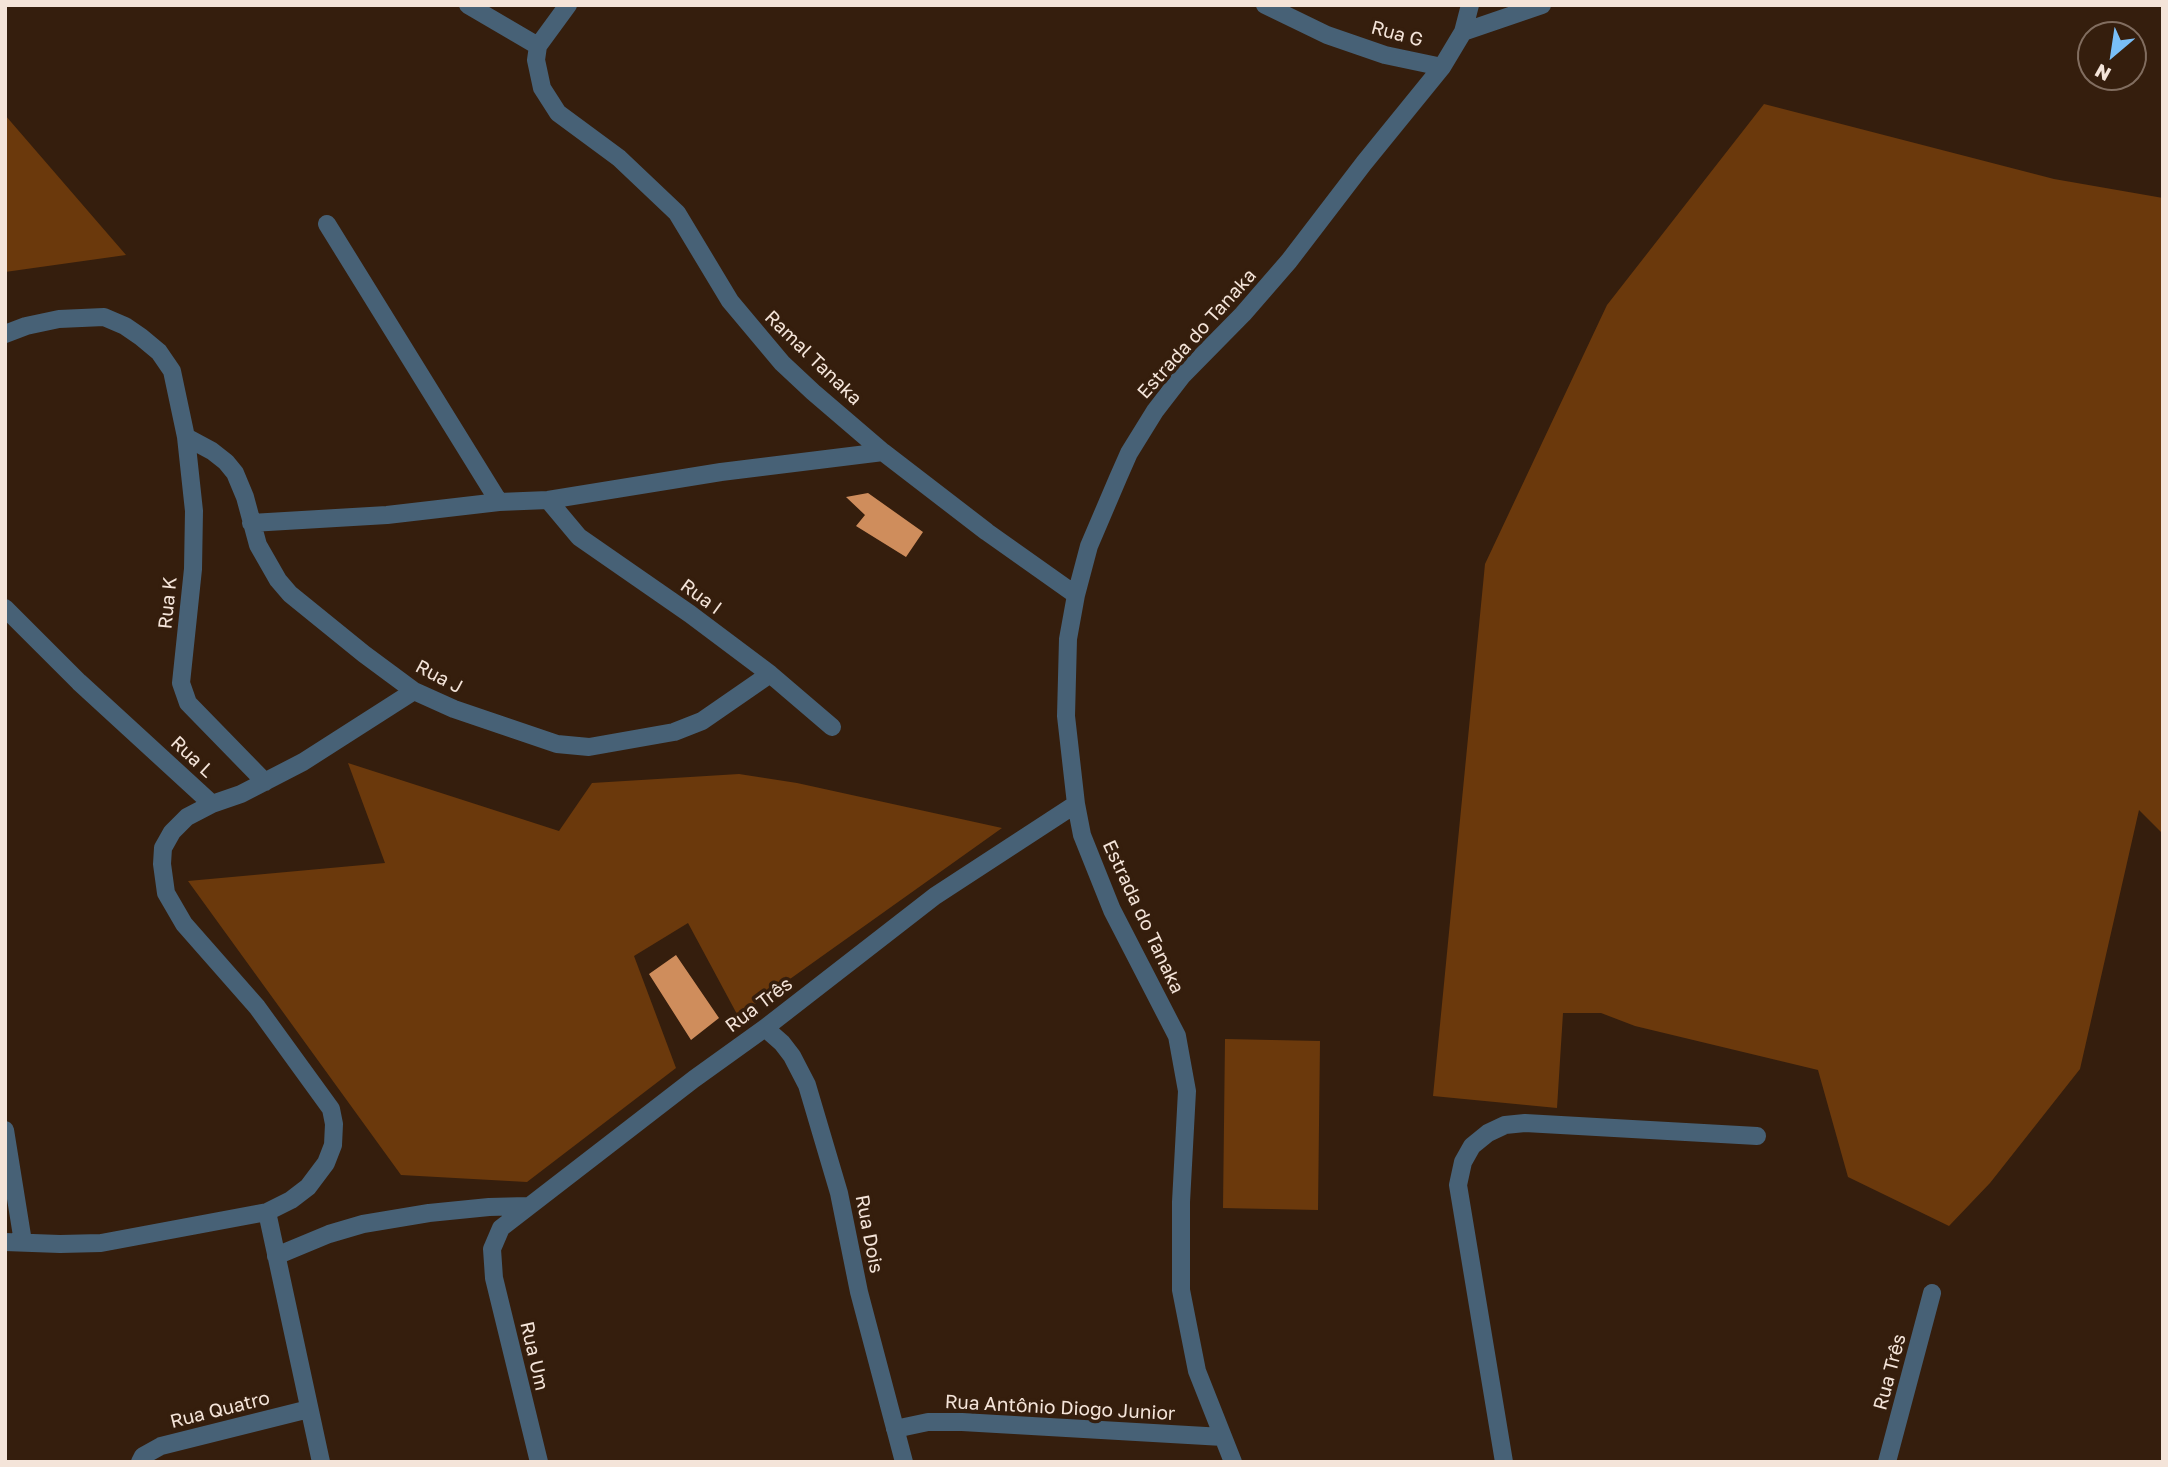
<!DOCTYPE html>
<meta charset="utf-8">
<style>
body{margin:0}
#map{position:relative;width:2168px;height:1467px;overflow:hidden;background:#351e0d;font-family:"Golos Text",sans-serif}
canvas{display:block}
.frame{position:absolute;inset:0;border:7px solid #f4e4d9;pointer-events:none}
.north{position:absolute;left:2077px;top:21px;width:70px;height:70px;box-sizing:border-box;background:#351e0d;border:2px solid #816d5f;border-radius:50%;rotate:209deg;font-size:19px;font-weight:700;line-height:28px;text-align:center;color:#f4e4d9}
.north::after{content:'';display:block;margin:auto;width:24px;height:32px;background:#79bff8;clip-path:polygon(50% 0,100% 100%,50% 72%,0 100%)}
</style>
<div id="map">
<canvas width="2168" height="1467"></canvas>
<div class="frame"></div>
<div class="north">N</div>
</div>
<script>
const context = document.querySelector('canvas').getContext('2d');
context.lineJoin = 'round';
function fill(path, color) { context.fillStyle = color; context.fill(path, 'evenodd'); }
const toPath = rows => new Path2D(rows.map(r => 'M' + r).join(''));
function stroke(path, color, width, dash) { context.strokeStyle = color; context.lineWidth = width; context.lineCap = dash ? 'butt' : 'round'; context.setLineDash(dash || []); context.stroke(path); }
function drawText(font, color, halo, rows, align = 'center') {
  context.font = font + ' "Golos Text",sans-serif'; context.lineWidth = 7; context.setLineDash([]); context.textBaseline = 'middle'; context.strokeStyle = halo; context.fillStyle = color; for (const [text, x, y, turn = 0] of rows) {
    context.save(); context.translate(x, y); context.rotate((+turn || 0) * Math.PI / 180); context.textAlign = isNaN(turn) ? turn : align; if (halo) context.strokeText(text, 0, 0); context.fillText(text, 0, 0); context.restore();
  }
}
const green = toPath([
 [1764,104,2054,179,2163,198,2163,834,2139,810,2080,1069,1990,1183,1949,1226,1848,1177,1818,1070,1635,1026,1601,1013,1563,1013,1557,1108,1433,1096,1485,564,1607,305],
 [5,115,126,255,5,272],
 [348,763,559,831,592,783,739,774,797,783,1002,828,738,1016,688,923,634,956,676,1068,527,1182,401,1175,188,881,385,863],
 [1225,1039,1320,1041,1318,1210,1223,1208]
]);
const building = toPath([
 [868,493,923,532,906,557,856,526,865,515,846,497],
 [676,955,719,1018,691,1040,649,974]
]);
const minor = toPath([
 [468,5,538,46],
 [568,5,538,46,536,60,542,88,558,113,619,158,677,213,730,301,782,363,813,392,883,452,987,532,1076,595],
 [1265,5,1327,35,1385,55,1442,67],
 [1463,32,1542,5],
 [327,224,499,502],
 [5,334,26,326,59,319,104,317,125,326,141,337,159,352,172,371,186,437,194,511,193,569,181,683,188,703,265,782],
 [186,437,212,451,226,462,235,473,245,497,258,545,278,580,290,594,364,654,414,691,454,709,557,744,589,747,674,732,702,721,770,674],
 [548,500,579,537,690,614,770,674,832,727],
 [251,523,387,515,499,502,548,500,721,472,883,452],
 [5,608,79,682,212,804],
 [765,1028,782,1043,792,1056,807,1085,839,1193,859,1292,904,1462],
 [5,1130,23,1242],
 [267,1212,321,1462],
 [5,1242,60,1244,101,1243,267,1212,291,1200,308,1187,326,1163,333,1145,334,1124,331,1109,257,1007,184,924,166,893,162,864,163,848,172,832,187,817,212,804,241,794,303,762,414,691],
 [276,1256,329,1234,363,1224,429,1213,489,1207,527,1206],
 [895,1429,928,1422,962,1422,1223,1437],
 [140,1462,143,1456,161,1446,309,1409],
 [539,1462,494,1278,492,1249,501,1228,694,1079,765,1028,935,896,1076,804],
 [1233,1462,1197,1371,1181,1290,1181,1202,1187,1091,1177,1036,1112,910,1082,835,1076,804,1066,716,1068,639,1076,595,1089,546,1118,478,1129,453,1155,411,1182,376,1243,314,1289,261,1364,163,1442,67,1463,32,1470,5],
 [1504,1462,1458,1185,1463,1162,1472,1146,1488,1133,1505,1125,1525,1123,1757,1136],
 [1887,1462,1932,1293]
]);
const streetNames = [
 ["Rua G",1397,34,15],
 ["Estrada do Tanaka",1197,334,-48],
 ["Ramal Tanaka",813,358,44],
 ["Rua I",701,597,36],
 ["Rua K",168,603,-84],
 ["Rua J",439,677,28],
 ["Rua L",192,757,43],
 ["Estrada do Tanaka",1143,917,65],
 ["Rua Três",759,1005,-37],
 ["Rua Dois",869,1234,79],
 ["Rua Um",534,1356,77],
 ["Rua Três",1890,1372,-75],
 ["Rua Antônio Diogo Junior",1060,1408,3],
 ["Rua Quatro",220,1410,-14]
];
fill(green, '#6b390c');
fill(building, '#cf8d5c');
stroke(minor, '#476176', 18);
drawText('19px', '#f4e4d9', '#351e0d', streetNames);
</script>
